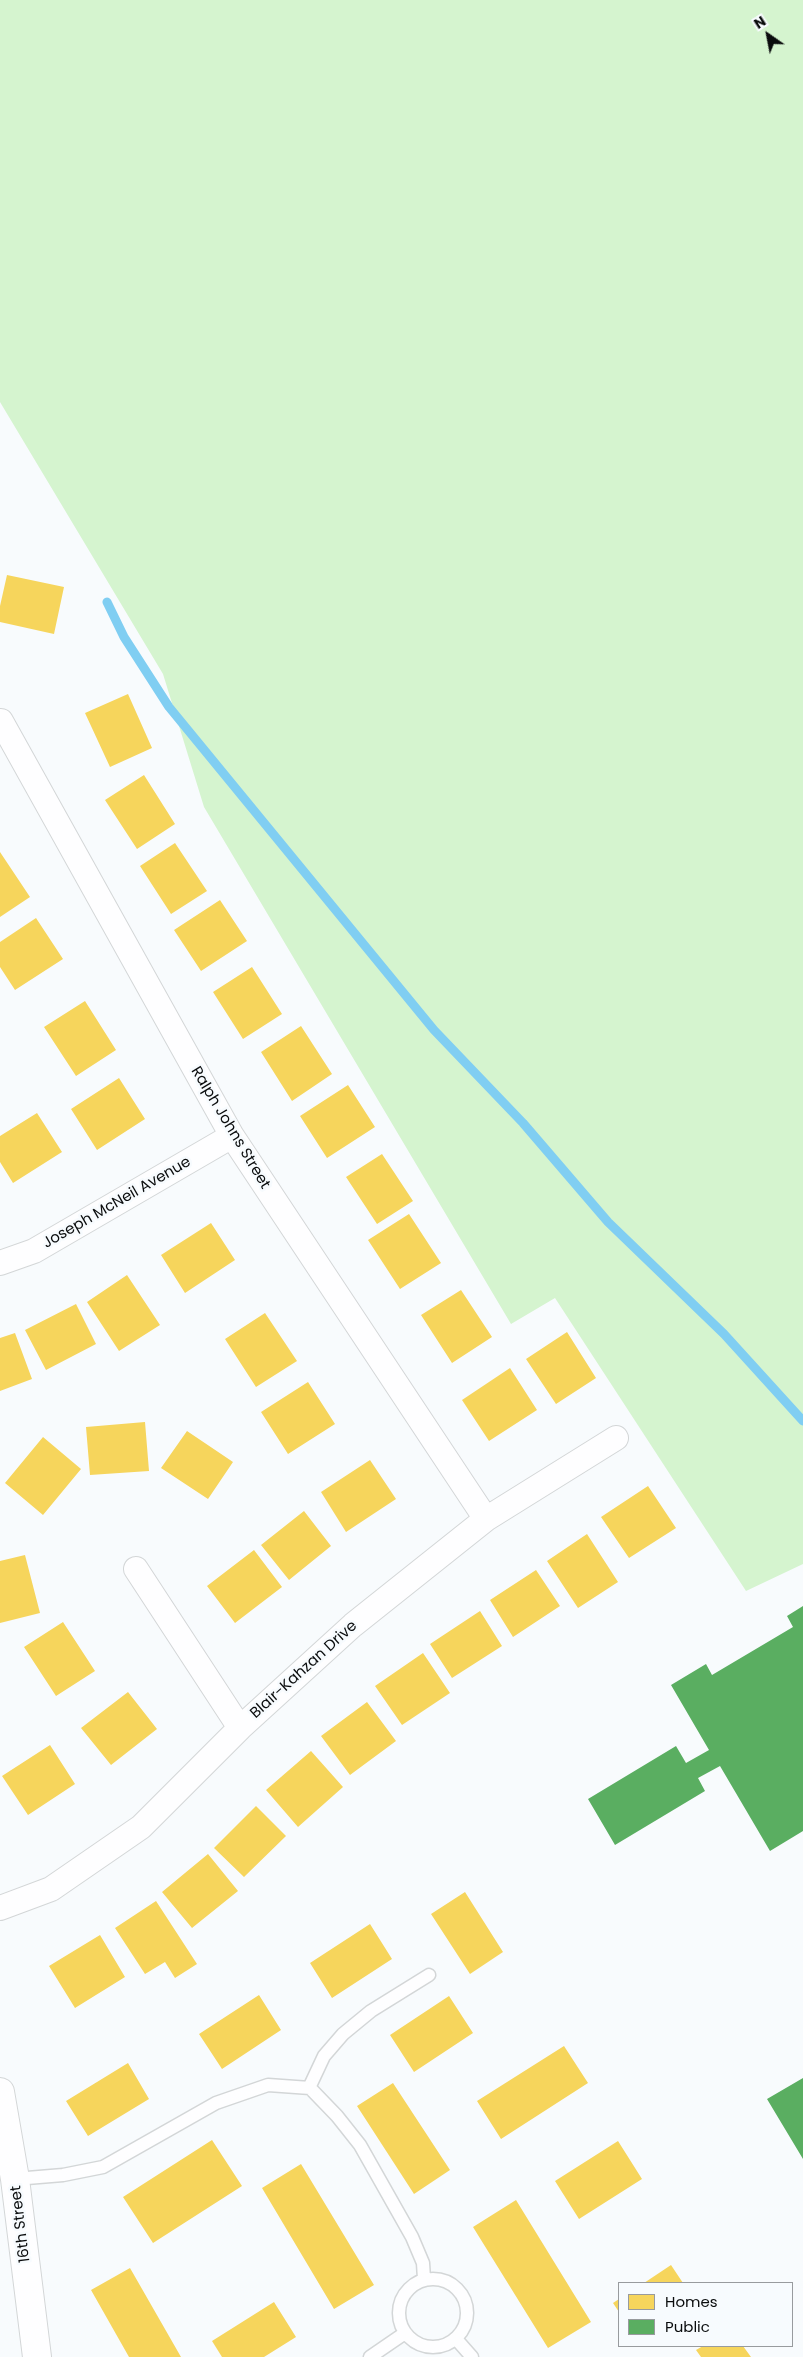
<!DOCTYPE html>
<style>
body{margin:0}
#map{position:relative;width:803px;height:2357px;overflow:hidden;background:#f8fbfd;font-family:Poppins,sans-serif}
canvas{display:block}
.legend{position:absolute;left:618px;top:2282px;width:175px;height:65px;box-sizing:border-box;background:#f7fbfe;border:1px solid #989b9e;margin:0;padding:6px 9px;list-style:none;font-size:15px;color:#0a0c0d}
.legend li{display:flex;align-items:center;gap:10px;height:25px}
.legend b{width:25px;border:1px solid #989b9e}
.north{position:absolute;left:743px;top:10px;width:50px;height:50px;-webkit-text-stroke:4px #f7fbfe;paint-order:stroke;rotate:327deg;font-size:14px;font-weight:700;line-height:20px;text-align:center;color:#0a0c0d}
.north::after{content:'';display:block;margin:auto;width:18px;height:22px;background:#0a0c0d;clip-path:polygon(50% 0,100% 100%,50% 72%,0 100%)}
</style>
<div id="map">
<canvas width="803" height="2357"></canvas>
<ul class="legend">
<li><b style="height:14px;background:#f6d55c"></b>Homes</li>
<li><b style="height:14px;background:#5aae61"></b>Public</li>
</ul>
<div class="north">N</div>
</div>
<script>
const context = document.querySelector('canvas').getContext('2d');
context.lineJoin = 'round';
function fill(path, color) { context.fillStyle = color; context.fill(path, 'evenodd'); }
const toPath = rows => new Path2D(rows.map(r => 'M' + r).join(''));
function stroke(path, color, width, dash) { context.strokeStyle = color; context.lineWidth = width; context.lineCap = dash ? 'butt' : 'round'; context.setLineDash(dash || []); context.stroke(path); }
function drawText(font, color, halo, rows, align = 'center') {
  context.font = font + ' Poppins,sans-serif'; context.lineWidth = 5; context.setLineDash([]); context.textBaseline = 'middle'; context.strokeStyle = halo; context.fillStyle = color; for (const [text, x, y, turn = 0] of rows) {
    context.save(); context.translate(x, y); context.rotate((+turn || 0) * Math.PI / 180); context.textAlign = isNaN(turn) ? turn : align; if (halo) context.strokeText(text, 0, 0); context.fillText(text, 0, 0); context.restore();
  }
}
const green = toPath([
 [0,0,803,0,803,1564,746,1591,555,1298,511,1324,204,807,163,674,0,402]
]);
const homes = toPath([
 [7,575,64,587,54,634,0,622,0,606],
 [128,694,152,748,110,767,85,713],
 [144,775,175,824,137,849,105,800],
 [175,843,207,891,171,914,140,866],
 [0,852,30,897,0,917],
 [220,900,247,941,201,971,174,930],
 [36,918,63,959,15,990,0,967,0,942],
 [252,967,282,1014,243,1039,213,992],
 [85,1001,116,1050,76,1076,44,1027],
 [301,1026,332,1074,292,1101,261,1052],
 [119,1078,145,1119,97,1150,71,1109],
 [348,1085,375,1127,327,1158,300,1116],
 [37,1113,62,1152,13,1183,0,1162,0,1136],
 [382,1154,413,1201,377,1224,346,1177],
 [409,1214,441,1263,400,1289,368,1240],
 [211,1223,235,1260,185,1293,161,1255],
 [127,1275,160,1325,119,1351,87,1302],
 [461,1290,492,1337,452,1363,421,1315],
 [76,1304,96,1344,46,1370,25,1330],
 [265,1313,297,1361,256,1387,225,1339],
 [567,1332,596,1378,556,1404,526,1359],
 [15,1333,32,1379,0,1391,0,1338],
 [510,1368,537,1410,489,1441,462,1400],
 [308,1382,335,1424,288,1454,261,1412],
 [145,1422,149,1471,90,1475,86,1427],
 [187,1431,233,1462,208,1499,161,1468],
 [43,1437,81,1469,43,1515,5,1483],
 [370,1460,396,1499,346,1532,321,1492],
 [648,1486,676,1528,629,1558,601,1517],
 [304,1511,331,1546,289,1580,261,1545],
 [587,1534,618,1582,578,1608,547,1561],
 [254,1550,282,1587,235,1623,207,1586],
 [25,1555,40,1613,0,1623,0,1561],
 [536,1570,560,1606,513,1637,490,1600],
 [480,1611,502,1646,452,1678,430,1644],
 [63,1622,95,1671,56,1696,24,1647],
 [423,1653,450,1693,402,1725,375,1686],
 [128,1692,157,1729,111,1765,81,1728],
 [367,1702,396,1741,350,1775,321,1736],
 [50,1745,75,1784,28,1815,2,1776],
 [311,1751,343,1787,298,1827,266,1790],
 [256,1806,286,1836,244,1877,214,1848],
 [208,1854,238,1891,192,1928,162,1892],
 [465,1892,503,1952,470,1974,431,1914],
 [156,1901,197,1964,175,1978,165,1962,145,1974,115,1928],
 [370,1924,392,1959,332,1998,310,1963],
 [100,1935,125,1977,75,2008,49,1966],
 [259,1995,281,2030,222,2069,199,2034],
 [449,1996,473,2033,414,2072,390,2035],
 [564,2046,588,2083,501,2139,477,2101],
 [128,2063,149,2099,88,2136,66,2101],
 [393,2083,450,2170,414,2194,357,2106],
 [212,2140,242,2186,153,2243,123,2197],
 [618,2141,642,2179,579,2219,555,2181],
 [301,2164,374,2285,334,2309,262,2188],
 [516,2200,591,2322,548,2348,473,2227],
 [671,2265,683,2283,644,2283],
 [130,2268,181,2357,129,2357,91,2290],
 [619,2299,619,2312,613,2303],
 [274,2302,296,2337,264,2357,222,2357,212,2341],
 [703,2346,743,2346,751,2357,701,2357,696,2350]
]);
const public = toPath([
 [803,1606,803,1831,770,1851,720,1766,698,1778,705,1791,615,1845,588,1799,676,1746,686,1763,709,1750,671,1685,706,1664,712,1675,793,1627,787,1616],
 [803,2078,803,2159,767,2099]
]);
const stream = toPath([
 [107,602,124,637,169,707,434,1030,523,1123,608,1222,724,1334,803,1421]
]);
const service = toPath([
 [309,2088,324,2056,343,2034,371,2011,429,1975],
 [15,2179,63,2175,103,2167,216,2103,268,2085,310,2088,337,2116,360,2145,412,2237,423,2263,424,2279],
 '399 2313a34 34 0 1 1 68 0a34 34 0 1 1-68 0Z',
 [457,2340,472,2357],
 [370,2357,405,2333]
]);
const minor = toPath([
 [1,721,232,1136,486,1519],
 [0,1263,34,1251,232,1136],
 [136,1569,240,1728],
 [0,1908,51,1889,141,1827,240,1728,353,1625,486,1519,616,1438]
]);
const tertiary = toPath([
 [0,2092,15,2179,37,2357]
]);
const streetNames = [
 ["Ralph Johns Street",230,1128,59],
 ["Joseph McNeil Avenue",117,1203,-30],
 ["Blair-Kahzan Drive",304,1670,-42],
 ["16th Street",21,2224,-97]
];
fill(green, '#d5f4cf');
fill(homes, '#f6d55c');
fill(public, '#5aae61');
stroke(stream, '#80cef2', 9);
stroke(service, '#d3d6d7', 15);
stroke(minor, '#d3d6d7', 26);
stroke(tertiary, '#d3d6d7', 30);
stroke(service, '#fefeff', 12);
stroke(minor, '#fefeff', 24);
stroke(tertiary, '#fefeff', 28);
drawText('15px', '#0a0c0d', '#f7fbfe', streetNames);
</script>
